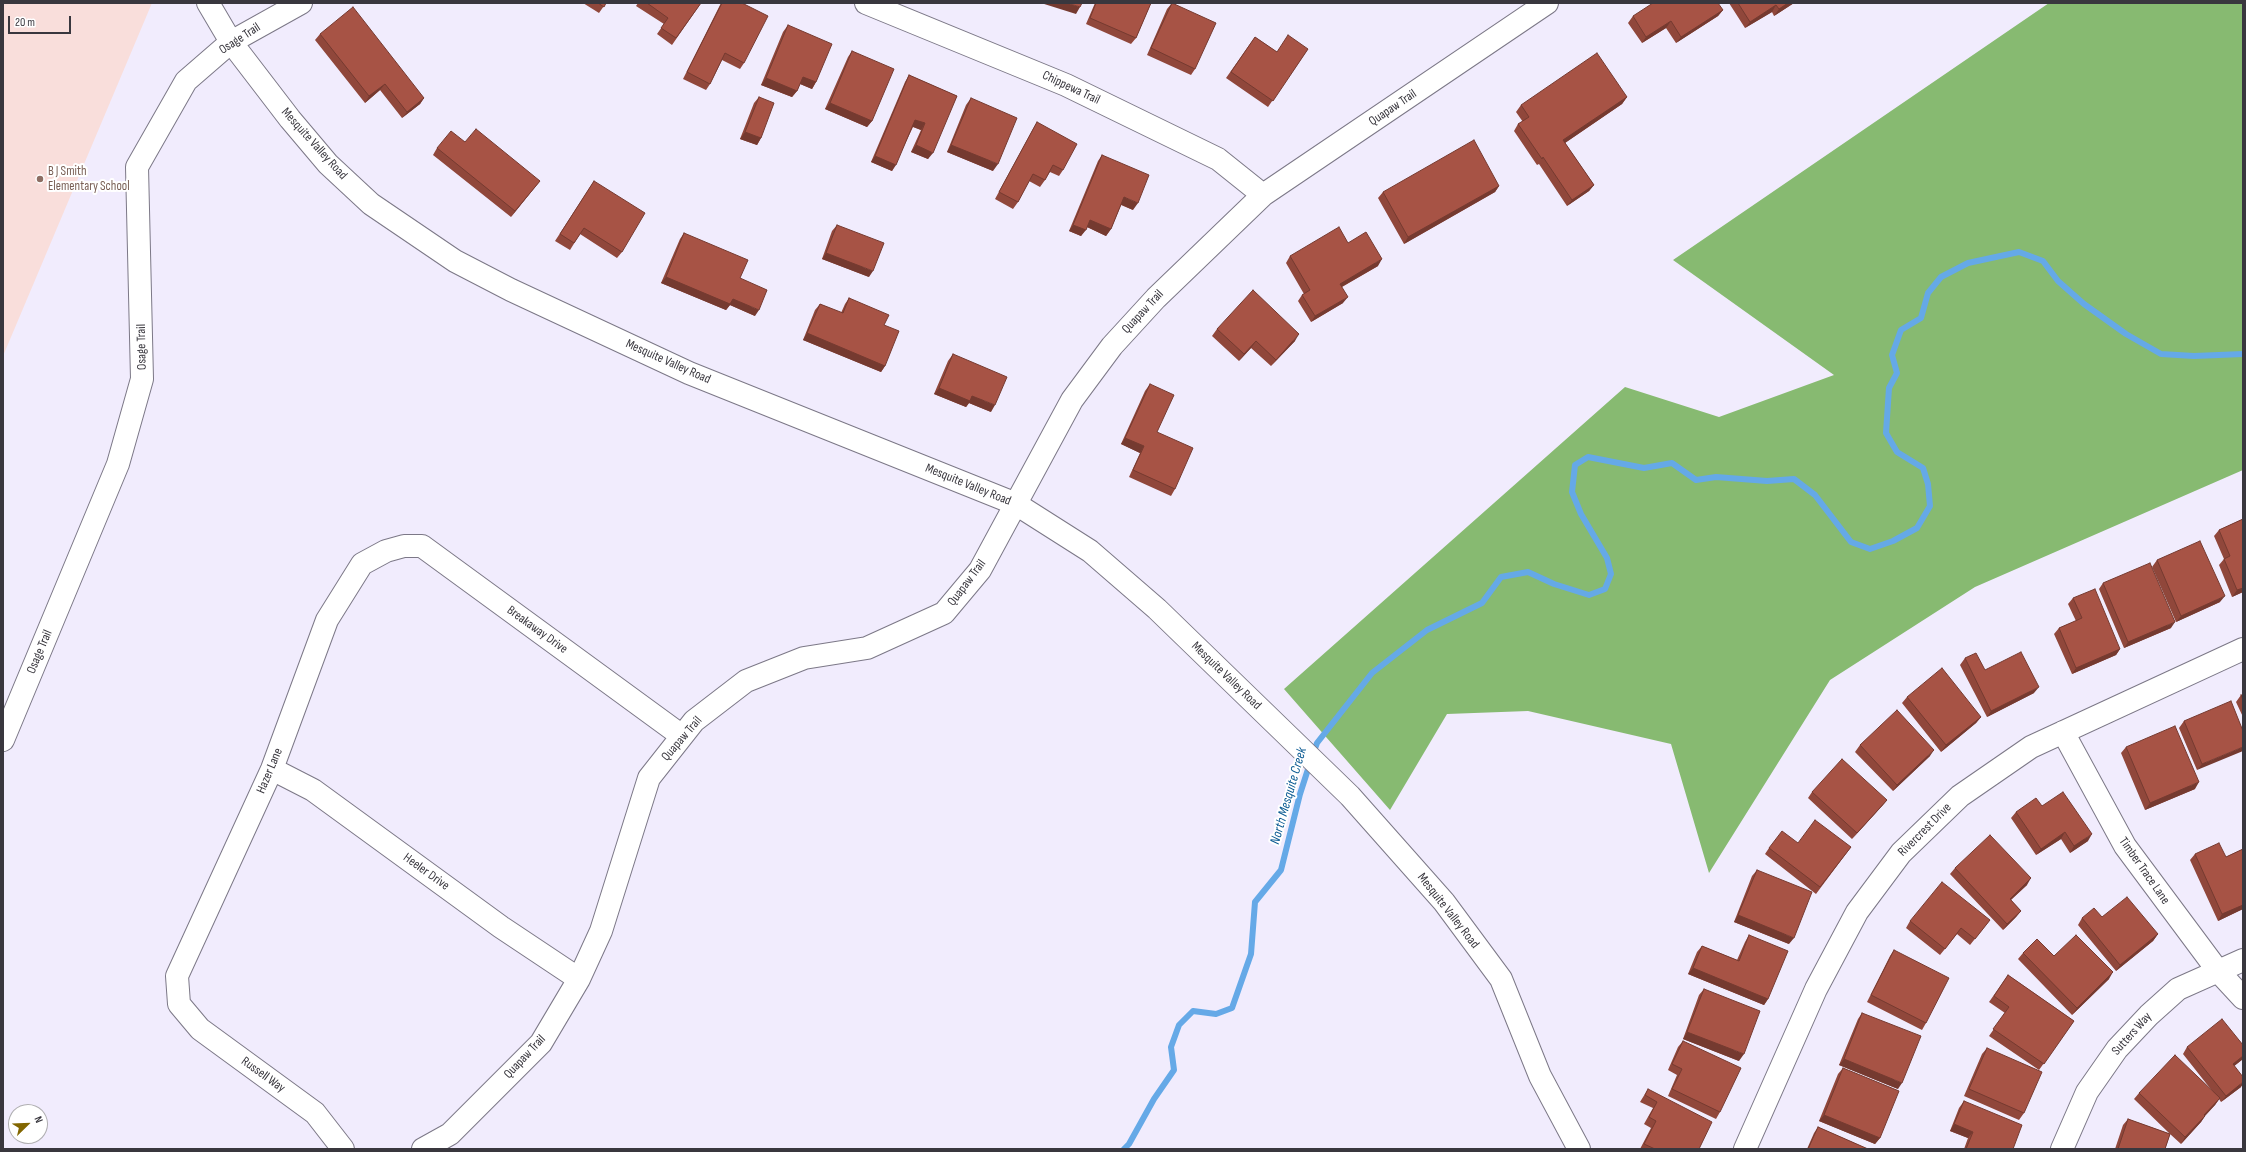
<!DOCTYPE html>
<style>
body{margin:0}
#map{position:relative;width:2246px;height:1152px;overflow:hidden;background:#f1ecfd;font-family:"Sofia Sans Condensed",sans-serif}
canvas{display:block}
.frame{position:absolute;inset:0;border:4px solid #39373e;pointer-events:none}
.north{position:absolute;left:8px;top:1104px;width:40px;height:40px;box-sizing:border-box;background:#fff;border:1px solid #b0afb2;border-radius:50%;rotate:67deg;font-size:11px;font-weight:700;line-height:16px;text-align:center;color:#39373e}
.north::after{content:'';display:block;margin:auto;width:14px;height:18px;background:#826600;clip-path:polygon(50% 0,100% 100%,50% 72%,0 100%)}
.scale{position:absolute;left:8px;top:16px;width:63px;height:18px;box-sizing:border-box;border:2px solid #39373e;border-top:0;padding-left:5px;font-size:12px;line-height:14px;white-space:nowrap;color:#39373e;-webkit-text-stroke:3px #fff;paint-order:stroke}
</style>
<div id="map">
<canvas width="2246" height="1152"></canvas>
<div class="frame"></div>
<div class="north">N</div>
<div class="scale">20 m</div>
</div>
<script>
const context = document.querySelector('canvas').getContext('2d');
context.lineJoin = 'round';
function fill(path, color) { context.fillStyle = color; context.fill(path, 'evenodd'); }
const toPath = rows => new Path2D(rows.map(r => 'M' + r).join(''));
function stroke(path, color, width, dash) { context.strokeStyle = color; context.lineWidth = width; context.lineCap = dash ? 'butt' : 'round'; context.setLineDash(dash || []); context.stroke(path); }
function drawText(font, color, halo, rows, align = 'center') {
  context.font = font + ' "Sofia Sans Condensed",sans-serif'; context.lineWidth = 4; context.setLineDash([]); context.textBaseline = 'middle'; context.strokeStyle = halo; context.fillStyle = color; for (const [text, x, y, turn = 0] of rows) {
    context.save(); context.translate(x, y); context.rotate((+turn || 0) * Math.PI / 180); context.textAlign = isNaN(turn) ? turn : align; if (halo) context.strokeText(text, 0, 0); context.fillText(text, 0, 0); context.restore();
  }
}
const education = toPath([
 [3,3,152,3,3,356]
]);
const forest = toPath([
 [2049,3,2243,3,2243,470,1975,587,1830,680,1709,873,1671,744,1528,711,1447,714,1390,810,1284,689,1625,387,1719,417,1834,375,1673,260]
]);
const stream = toPath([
 [1313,754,1317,743,1372,673,1427,630,1482,603,1501,577,1528,572,1554,584,1589,595,1605,589,1611,574,1607,558,1581,514,1572,492,1575,465,1588,457,1644,468,1672,463,1696,480,1716,477,1767,481,1794,479,1815,495,1851,542,1870,549,1893,541,1917,528,1930,506,1928,484,1923,468,1897,452,1886,433,1889,388,1897,373,1892,355,1901,330,1921,318,1928,293,1941,277,1968,263,2019,252,2043,261,2058,281,2084,304,2126,334,2161,354,2194,356,2243,354],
 [1124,1149,1129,1144,1154,1099,1174,1070,1171,1047,1179,1025,1193,1011,1216,1014,1232,1008,1251,954,1255,902,1281,870,1300,794,1310,763]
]);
const street = toPath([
 [866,3,1066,85,1218,159,1263,195],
 [2063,732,2125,846,2218,971,2243,998],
 [3,740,118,464,142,379,137,167,186,81,231,42,301,3],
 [272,769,313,790,501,927,579,979],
 [343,1149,315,1113,200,1029,179,1004,177,976,272,769,327,620,362,564,386,551,404,546,422,546,682,736],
 [423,1149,450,1134,541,1043,579,979,601,931,649,778,694,721,746,681,804,658,867,648,944,613,980,570,1072,400,1112,346,1156,298,1263,195,1547,3],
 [1745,1149,1816,989,1857,912,1901,853,1960,796,2031,747,2243,649],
 [2062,1149,2087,1092,2117,1049,2149,1015,2178,989,2243,960]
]);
const secondary = toPath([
 [208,3,231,42,290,119,328,164,371,204,455,261,511,290,689,373,1016,504,1090,551,1157,609,1350,796,1444,902,1501,979,1540,1076,1579,1149]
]);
const wall = toPath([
 [583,3,606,3,599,13],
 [638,3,701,3,672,45,657,34,664,24,636,6],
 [721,3,742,3,744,63,740,69,722,60,710,84,706,90,683,79],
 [1095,3,1151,3,1136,38,1131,44,1086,24],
 [1172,3,1195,69,1191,75,1147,55,1167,9],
 [1729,3,1794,3,1774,16,1772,12,1745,28],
 [1723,10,1718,16,1676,43,1666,28,1642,43,1628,23,1633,16],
 [788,25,816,82,812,89,800,84,797,91,792,97,761,85,783,32],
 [320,34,424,98,420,104,402,118,380,90,365,103,315,40],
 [1255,37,1277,52,1308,49,1268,107,1226,78],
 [852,51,872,121,867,127,825,109,848,57],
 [909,75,957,96,928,159,911,152,921,130,913,127,892,171,871,162,905,82],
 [759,97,761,138,757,145,740,139,754,103],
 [1627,97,1622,104,1565,143,1594,185,1589,191,1567,206,1539,164,1537,165,1514,131,1518,124,1523,122,1516,112,1521,105],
 [971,98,993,171,947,152,966,105],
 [1037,122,1063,170,1059,176,1050,172,1045,180,1040,187,1029,181,1018,202,1013,209,995,199,1033,129],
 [465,142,540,181,511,217,433,155,437,148],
 [1102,155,1133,210,1121,205,1111,229,1106,236,1087,227,1081,236,1069,231,1098,161],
 [594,181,622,252,617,258,580,234,570,250,555,241],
 [1499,186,1495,192,1404,244,1378,198,1383,192],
 [837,225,869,277,822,259,832,231],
 [684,233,740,278,755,316,730,305,726,310,661,283,680,239],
 [1348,243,1378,266,1342,287,1343,303,1311,322,1298,301,1302,295,1304,294,1286,263,1290,256],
 [849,298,884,325,885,366,881,372,803,340,815,310,820,304,841,313,845,304],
 [1217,329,1295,341,1271,366,1251,348,1239,361,1212,336],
 [953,354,991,412,969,403,966,407,934,394,948,361],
 [1150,384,1157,432,1175,489,1171,496,1129,477,1140,453,1121,444,1145,391],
 [2243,519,2243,592,2232,597,2219,565,2224,559,2214,536,2219,530],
 [2157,560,2220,602,2176,622,2152,567],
 [2103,583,2171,628,2124,648,2099,589],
 [2073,598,2120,649,2116,655,2072,674,2054,634,2059,628,2076,621,2068,604],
 [1965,658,1985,670,2034,693,1987,717,1960,665],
 [2241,695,2243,695,2243,717,2236,702],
 [1907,697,1981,717,1976,723,1941,752,1902,703],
 [2184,721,2243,731,2197,770,2179,728],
 [1860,745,1930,756,1893,791,1855,752],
 [2126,747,2195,789,2145,810,2121,753],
 [1812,792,1887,800,1882,806,1852,839,1808,798],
 [2042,806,2088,841,2070,853,2061,839,2036,855,2011,818,2016,812],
 [1798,843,1851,847,1816,894,1765,854,1769,848],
 [2243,849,2243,909,2218,921,2190,860,2195,854,2226,857],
 [1955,868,2027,885,2011,900,2021,911,2016,917,2003,930,1950,874],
 [1757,870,1789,944,1734,922,1752,876],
 [2102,917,2158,934,2153,941,2116,971,2078,925,2082,918],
 [1990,920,1970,945,1957,934,1940,955,1906,928,1910,921],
 [1749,935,1768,999,1764,1005,1688,974,1697,952,1702,946,1737,960,1745,942],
 [1894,950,1926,1023,1922,1030,1867,1002,1890,956],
 [2023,953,2054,956,2109,979,2072,1015,2018,959],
 [2008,975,2074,1021,2039,1070,1989,1036,2005,1013,1989,1002],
 [1704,989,1739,1061,1683,1039,1699,995],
 [1862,1013,1898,1089,1839,1065,1858,1019],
 [1683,1041,1720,1112,1716,1119,1668,1096,1677,1075,1668,1070,1678,1047],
 [2243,1045,2243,1059,2234,1066,2241,1087,2221,1102,2219,1099,2215,1105,2205,1116,2201,1122,2181,1144,2170,1134,2165,1149,2115,1149,2123,1125,2128,1119,2170,1134,2134,1099,2139,1093,2213,1092,2183,1054,2187,1047],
 [1987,1048,2024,1113,2019,1120,1964,1096,1982,1054],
 [1843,1068,1880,1138,1875,1144,1819,1121,1838,1074],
 [1648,1089,1699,1149,1640,1149,1651,1128,1644,1124,1653,1108,1640,1102],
 [1964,1101,2013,1149,1964,1149,1968,1138,1950,1131,1959,1108],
 [1818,1127,1868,1149,1807,1149,1814,1133]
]);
const shadedWall = toPath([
 [1041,3,1067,3,1080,7,1076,14],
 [1788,3,1794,3,1774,16,1779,9],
 [1776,5,1772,12,1745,28,1750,22],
 [1723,10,1718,16,1676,43,1681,37],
 [1671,21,1666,28,1642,43,1646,37],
 [803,77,816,82,812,89,798,83],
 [766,78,797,91,792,97,761,85],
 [385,84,380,90,365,103,369,96],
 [1627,97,1622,104,1559,147,1563,140],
 [424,98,420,104,402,118,407,112],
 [830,103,872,121,867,127,825,109],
 [915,120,925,123,921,130,911,126],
 [745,132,761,138,757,145,740,139],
 [916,145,933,153,928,159,911,152],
 [951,145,998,164,993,171,947,152],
 [875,156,896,165,892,171,871,162],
 [540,181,535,187,511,217,515,211],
 [1594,185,1589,191,1567,206,1572,200],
 [1499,186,1495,192,1404,244,1408,237],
 [1124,197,1138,203,1133,210,1120,204],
 [1090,220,1111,229,1106,236,1085,226],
 [1073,225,1086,230,1081,236,1069,231],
 [826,253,873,271,869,277,822,259],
 [1382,259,1378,266,1336,290,1340,284],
 [666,277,733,299,759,310,755,316,730,305,726,310,661,283],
 [1348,297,1343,303,1311,322,1315,316],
 [807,333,885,366,881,372,803,340],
 [1299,334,1295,341,1271,366,1276,360],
 [1256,341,1251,348,1239,361,1244,354],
 [939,388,972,396,995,405,991,412,969,403,966,407,934,394],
 [1125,438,1144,446,1140,453,1121,444],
 [2243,588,2243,592,2232,597,2237,590],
 [2225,596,2220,602,2176,622,2181,616],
 [2175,622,2171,628,2124,648,2128,642],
 [2120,649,2116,655,2072,674,2076,668],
 [2039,687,2034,693,1987,717,1991,711],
 [1981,717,1976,723,1941,752,1946,745],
 [2243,747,2243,751,2197,770,2202,764],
 [1934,750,1930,756,1893,791,1897,785],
 [2199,782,2195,789,2145,810,2150,803],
 [1887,800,1882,806,1852,839,1857,833],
 [2065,832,2061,839,2036,855,2041,849],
 [2092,834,2088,841,2070,853,2074,846],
 [2031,878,2027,885,2005,905,2010,899],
 [2243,905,2243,909,2218,921,2222,914],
 [2021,911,2016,917,2003,930,2007,924],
 [1738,915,1794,938,1789,944,1734,922],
 [2158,934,2153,941,2116,971,2120,965],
 [1693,968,1768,999,1764,1005,1688,974],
 [2113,972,2109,979,2072,1015,2077,1008],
 [1687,1032,1744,1054,1739,1061,1683,1039],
 [2243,1056,2243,1059,2228,1071,2233,1064],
 [1844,1059,1902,1083,1898,1089,1839,1065],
 [2243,1082,2243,1084,2241,1087,2221,1102,2226,1096],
 [2220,1098,2215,1105,2200,1121,2204,1115],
 [1824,1115,1880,1138,1875,1144,1819,1121],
 [2205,1116,2201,1122,2181,1144,2185,1137],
 [1954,1124,1973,1132,1968,1138,1950,1131]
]);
const building = toPath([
 [598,3,606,3,604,7,598,3],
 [647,3,701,3,676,38,661,28,668,18,647,3],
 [722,3,742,3,768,16,744,63,725,53,710,84,687,72,722,3],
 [1067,3,1082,3,1080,7,1067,3],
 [1096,3,1151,3,1136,38,1090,18,1096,3],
 [1172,3,1216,23,1195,69,1151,48,1172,3],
 [1653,3,1718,3,1723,10,1681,37,1671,21,1646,37,1633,16,1653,3],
 [1738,3,1788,3,1779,9,1776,5,1750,22,1738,3],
 [353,7,424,98,407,112,385,84,369,96,320,34,353,7],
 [788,25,832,44,816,82,803,77,797,91,766,78,788,25],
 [1288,35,1308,49,1273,101,1231,72,1255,37,1277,52,1288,35],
 [852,51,894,69,872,121,830,103,852,51],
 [1597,53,1627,97,1563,140,1594,185,1572,200,1543,157,1542,159,1518,124,1529,117,1521,105,1597,53],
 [909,75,957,96,933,153,916,145,925,123,915,120,896,165,875,156,909,75],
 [759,97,774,103,761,138,745,132,759,97],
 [971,98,1017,118,998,164,951,145,971,98],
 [1037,122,1077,144,1063,170,1053,165,1045,180,1033,174,1018,202,999,192,1037,122],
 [476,129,540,181,515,211,437,148,451,131,465,142,476,129],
 [1474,140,1499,186,1408,237,1383,192,1474,140],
 [1102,155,1149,175,1138,203,1124,197,1111,229,1090,220,1086,230,1073,225,1102,155],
 [594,181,645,213,622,252,584,228,574,243,560,234,594,181],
 [837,225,884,243,873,271,826,253,837,225],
 [1339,227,1348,243,1366,232,1382,259,1340,284,1348,297,1315,316,1302,295,1310,290,1290,256,1339,227],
 [684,233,748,260,740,278,767,290,759,310,733,299,730,304,666,277,684,233],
 [1253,290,1299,334,1276,360,1256,341,1244,354,1217,329,1253,290],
 [849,298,889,315,884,325,899,331,885,366,807,333,820,304,843,313,849,298],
 [953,354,1007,377,995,405,972,396,970,401,939,388,953,354],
 [1150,384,1174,395,1157,432,1193,448,1175,489,1133,470,1144,446,1125,438,1150,384],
 [2243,519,2243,588,2237,590,2224,559,2230,556,2219,530,2243,519],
 [2200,541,2225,596,2181,616,2157,560,2200,541],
 [2150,563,2175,622,2128,642,2103,583,2150,563],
 [2095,589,2120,649,2076,668,2059,628,2082,618,2073,598,2095,589],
 [2021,652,2039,687,1991,711,1965,658,1976,653,1985,670,2021,652],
 [1942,668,1981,717,1946,745,1907,697,1942,668],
 [2241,695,2243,695,2243,700,2241,695],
 [2231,701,2243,731,2243,747,2202,764,2184,721,2231,701],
 [1897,710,1934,750,1897,785,1860,745,1897,710],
 [2175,726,2199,782,2150,803,2126,747,2175,726],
 [1842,759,1887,800,1857,833,1812,792,1842,759],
 [2063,792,2092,834,2074,846,2065,832,2041,849,2016,812,2036,798,2042,806,2063,792],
 [1815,820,1851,847,1820,887,1769,848,1782,831,1798,843,1815,820],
 [1990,835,2031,878,2010,899,2021,911,2007,924,1955,868,1990,835],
 [2219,843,2226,857,2243,849,2243,905,2222,914,2195,854,2219,843],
 [1757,870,1812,892,1794,938,1738,915,1757,870],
 [1942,882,1990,920,1975,939,1961,928,1945,949,1910,921,1942,882],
 [2127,897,2158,934,2120,965,2082,918,2094,908,2102,917,2127,897],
 [1749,935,1788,951,1768,999,1693,968,1702,946,1739,961,1749,935],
 [2076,935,2113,972,2077,1008,2023,953,2037,939,2054,956,2076,935],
 [1894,950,1949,978,1926,1023,1871,995,1894,950],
 [2008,975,2074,1021,2044,1064,1993,1029,2009,1007,1994,996,2008,975],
 [1704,989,1760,1011,1744,1054,1687,1032,1704,989],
 [1862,1013,1921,1036,1902,1083,1844,1059,1862,1013],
 [2222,1019,2243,1045,2243,1056,2233,1064,2243,1077,2243,1082,2226,1096,2187,1047,2222,1019],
 [1683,1041,1741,1068,1720,1112,1672,1089,1682,1069,1672,1064,1683,1041],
 [1987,1048,2042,1072,2024,1113,1969,1089,1987,1048],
 [2175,1055,2220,1098,2204,1115,2205,1116,2185,1137,2139,1093,2175,1055],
 [1843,1068,1899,1091,1880,1138,1824,1115,1843,1068],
 [1648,1089,1712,1122,1699,1149,1655,1149,1644,1144,1656,1121,1649,1117,1657,1102,1645,1095,1648,1089],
 [1964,1101,2022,1125,2013,1149,1966,1149,1973,1132,1954,1124,1964,1101],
 [2128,1119,2170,1134,2165,1149,2118,1149,2128,1119],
 [1818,1127,1868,1149,1808,1149,1818,1127]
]);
const markers = [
 [40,179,4,"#8d6e63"]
];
const streetNames = [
 ["Osage Trail",240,39,-33],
 ["Chippewa Trail",1071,88,25],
 ["Quapaw Trail",1393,108,-34],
 ["Mesquite Valley Road",314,144,48],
 ["Quapaw Trail",1143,312,-47],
 ["Osage Trail",142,347,-91],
 ["Mesquite Valley Road",668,362,24],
 ["Mesquite Valley Road",968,485,22],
 ["Quapaw Trail",967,583,-53],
 ["Breakaway Drive",537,630,36],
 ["Osage Trail",40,652,-67],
 ["Mesquite Valley Road",1226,676,44],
 ["Quapaw Trail",682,739,-49],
 ["Hazer Lane",270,771,-67],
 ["Rivercrest Drive",1925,830,-45],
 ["Timber Trace Lane",2144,871,55],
 ["Heeler Drive",426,872,36],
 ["Mesquite Valley Road",1448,911,52],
 ["Sutters Way",2132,1034,-48],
 ["Quapaw Trail",525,1057,-47],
 ["Russell Way",263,1075,36]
];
const educationNames = [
 ["B J Smith",48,172],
 ["Elementary School",48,187]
];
const waterNames = [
 ["North Mesquite Creek",1289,796,-74]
];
fill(education, '#f9dedb');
fill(forest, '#87ba71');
stroke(stream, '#65a9e7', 6);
stroke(street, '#7c7887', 24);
stroke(secondary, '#7c7887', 24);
stroke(street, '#fff', 22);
stroke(secondary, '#fff', 22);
fill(wall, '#90473b');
fill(shadedWall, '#753a30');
fill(building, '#a75345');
stroke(building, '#753a30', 1);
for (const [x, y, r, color] of markers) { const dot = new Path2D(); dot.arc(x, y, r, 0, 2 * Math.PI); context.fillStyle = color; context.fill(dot); stroke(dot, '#fff', 1.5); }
drawText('13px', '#39373e', '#fff', streetNames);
drawText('13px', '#785e54', '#fff', educationNames, 'left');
drawText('italic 14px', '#0a5a92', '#fff', waterNames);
</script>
